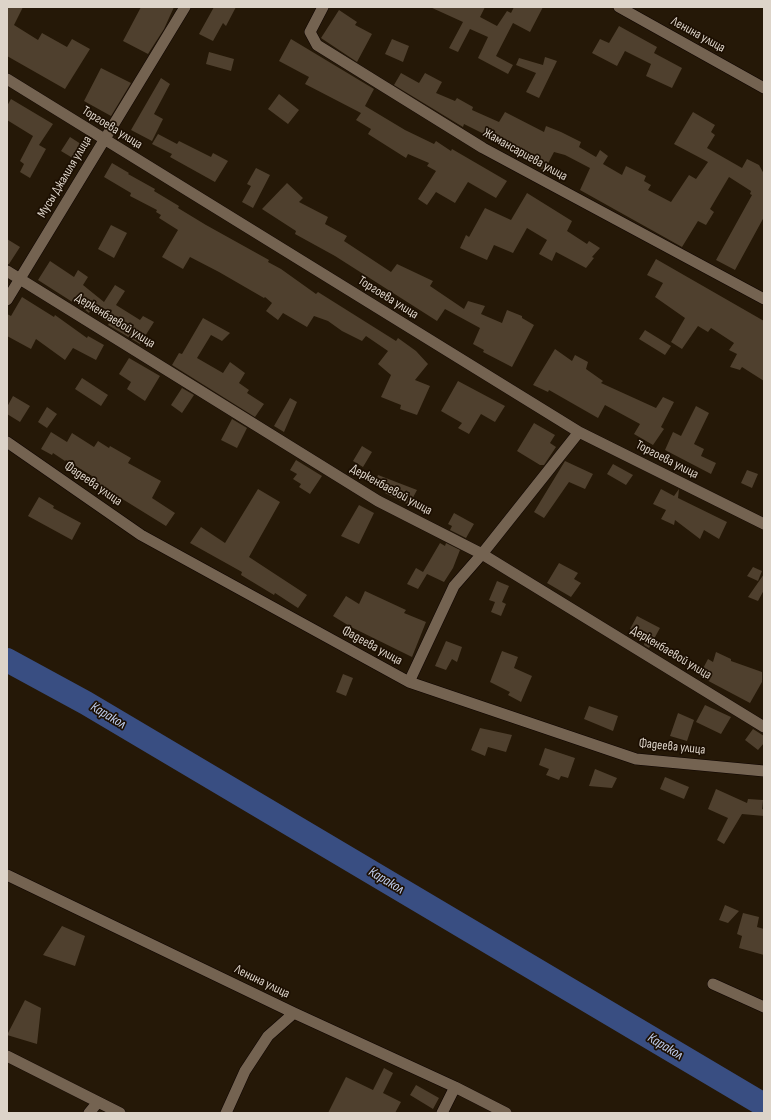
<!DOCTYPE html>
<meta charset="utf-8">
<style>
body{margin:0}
#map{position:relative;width:771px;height:1120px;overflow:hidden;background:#251807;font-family:"Sofia Sans Condensed",sans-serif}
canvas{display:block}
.frame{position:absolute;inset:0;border:8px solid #ddd4c9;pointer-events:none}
</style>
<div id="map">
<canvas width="771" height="1120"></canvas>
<div class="frame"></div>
</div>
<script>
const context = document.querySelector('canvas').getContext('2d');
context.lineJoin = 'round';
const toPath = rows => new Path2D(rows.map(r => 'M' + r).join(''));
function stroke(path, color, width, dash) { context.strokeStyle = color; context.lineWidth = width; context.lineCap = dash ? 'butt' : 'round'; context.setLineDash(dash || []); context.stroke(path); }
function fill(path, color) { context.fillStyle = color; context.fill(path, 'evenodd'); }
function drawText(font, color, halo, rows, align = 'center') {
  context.font = font + ' "Sofia Sans Condensed",sans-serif'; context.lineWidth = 3.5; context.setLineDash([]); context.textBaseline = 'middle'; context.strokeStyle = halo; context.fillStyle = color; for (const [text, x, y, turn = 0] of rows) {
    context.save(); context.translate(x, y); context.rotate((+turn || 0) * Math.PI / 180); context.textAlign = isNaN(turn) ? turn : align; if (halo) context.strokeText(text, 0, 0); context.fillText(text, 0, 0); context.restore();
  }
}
const river = toPath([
 [7,660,86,703,764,1105]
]);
const building = toPath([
 [7,7,23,7,14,25,38,40,42,33,67,47,72,39,90,49,65,89,7,56],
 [141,7,174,7,164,29,148,54,123,41],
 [214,7,236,7,226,26,223,23,213,41,199,34],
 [430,7,485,7,480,17,497,26,507,11,511,13,514,7,543,7,530,32,513,23,496,56,513,65,508,74,478,58,488,37,470,29,458,52,449,48,463,22],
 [339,10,357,22,355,25,372,34,357,62,321,38],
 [619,26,657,47,654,53,682,68,672,88,646,76,651,64,625,51,617,66,592,53,600,39,609,43],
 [291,39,374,89,365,106,405,130,434,144,436,141,451,151,452,149,507,181,496,198,468,182,455,203,436,192,427,205,418,199,436,171,427,166,429,163,408,154,406,158,368,134,371,129,356,120,361,113,305,84,309,77,279,61],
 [392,39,409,46,403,62,385,54],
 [209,52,234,59,231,71,206,64],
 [545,57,557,61,539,98,526,92,536,73,516,65,519,58,543,65],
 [101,68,131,83,111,116,84,101],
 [401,73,419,83,425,73,442,82,436,93,455,101,457,98,473,107,472,110,499,122,505,112,544,132,546,126,561,132,581,142,579,147,596,157,600,150,608,156,603,164,622,175,626,166,646,176,644,181,651,185,648,190,671,202,689,175,696,179,708,162,674,144,693,112,715,125,711,132,715,135,707,148,742,168,747,159,759,165,764,174,764,217,735,270,716,260,752,195,750,194,751,191,729,177,710,209,714,212,706,225,698,221,682,247,580,190,590,168,565,155,554,152,544,171,486,135,464,124,463,127,458,124,394,85],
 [161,78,170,84,154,114,163,119,152,141,131,130],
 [279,94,299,110,288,124,268,109],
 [11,99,53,124,39,145,46,149,30,178,20,172,24,164,20,161,33,136,7,120,7,106],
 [158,134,177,144,179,141,211,157,213,153,228,161,215,182,170,157,172,154,152,144],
 [70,137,84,146,76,160,61,151],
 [112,163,129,173,128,174,155,189,154,191,179,206,178,208,206,225,269,260,268,262,281,269,316,294,318,292,396,341,398,338,416,351,428,364,415,380,430,386,417,415,400,409,401,405,381,397,391,375,378,364,388,351,366,336,362,341,342,331,328,321,314,316,307,327,283,313,278,320,266,311,272,303,265,297,264,298,219,272,190,257,183,269,162,257,178,230,159,218,161,215,156,212,157,210,130,196,131,193,104,177],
 [256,168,270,175,253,208,242,202,251,186,247,184],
 [287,183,303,198,299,202,328,217,325,224,347,236,344,241,391,272,397,264,433,281,430,286,464,309,468,301,485,306,481,314,502,323,507,310,522,316,522,318,534,325,512,367,483,352,484,350,473,344,480,328,445,309,437,321,335,256,295,234,296,231,262,209],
 [527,193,572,221,567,231,587,244,589,241,600,248,592,257,594,258,586,268,556,252,552,261,539,254,547,240,527,228,513,253,494,245,487,260,460,248,466,235,469,237,485,208,511,220],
 [111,225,127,233,114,258,98,249],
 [7,239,20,247,9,264,7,264],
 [656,259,764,321,764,381,742,367,740,370,730,367,737,354,729,350,734,343,711,328,708,332,698,326,682,349,671,342,685,318,655,297,663,283,647,275],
 [50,261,74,277,78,270,88,277,83,285,104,302,115,285,125,291,116,305,140,320,143,316,154,322,140,344,108,325,109,323,90,311,89,313,75,302,74,303,38,280],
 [22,297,54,317,55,315,87,338,88,336,104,345,96,360,73,348,65,360,36,339,31,349,7,336,7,314,11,316],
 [203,318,230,333,222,341,211,335,197,358,223,373,230,362,245,373,239,383,249,390,247,393,264,404,255,417,172,365,179,353,182,354],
 [645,330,671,346,665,355,639,339],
 [555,349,572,361,575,355,588,362,586,369,603,381,601,383,656,408,663,397,674,402,661,427,664,429,653,445,634,434,640,424,605,405,598,418,549,390,548,392,533,385],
 [129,358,160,376,145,401,127,389,131,382,119,374],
 [82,378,108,395,101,406,75,389],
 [458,381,505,406,495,422,481,414,469,434,458,428,462,423,441,411],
 [182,388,194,395,182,413,171,405],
 [13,396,30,406,20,422,7,414,7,407],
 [290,398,297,402,284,432,274,426],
 [696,406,709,413,694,444,704,449,701,456,716,463,711,474,665,450,673,432,681,436],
 [47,407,57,414,47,428,38,422],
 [232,419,247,428,237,448,221,440],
 [534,423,555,435,550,443,556,447,544,465,540,465,517,451],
 [51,432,67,442,72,433,94,447,98,441,109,448,110,446,131,458,128,463,161,481,152,498,175,513,166,526,90,479,92,476,66,460,65,461,53,453,52,455,41,449],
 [362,446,372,452,363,467,353,461],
 [296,460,322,476,310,494,299,487,301,484,293,479,297,474,290,470],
 [565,461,593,474,585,489,569,482,544,518,534,512],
 [613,464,633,475,626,485,607,474],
 [747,470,758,474,752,488,741,483],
 [378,475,417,490,409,505,385,493,386,489,374,484],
 [258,489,280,502,249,557,307,595,298,608,275,593,274,595,241,575,242,572,190,543,201,527,225,543],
 [661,489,674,496,679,489,678,498,727,522,719,539,704,530,700,539,675,520,674,525,661,519,666,510,653,504],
 [39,497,54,506,53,508,81,523,72,540,28,516],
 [359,505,374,513,359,544,341,536],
 [454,513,474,524,466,538,450,530,452,526,448,524],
 [440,543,445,546,446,543,460,550,453,568,444,582,427,574,418,589,407,584,416,568,423,572],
 [559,563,578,573,574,579,581,583,571,597,547,583],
 [753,567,762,571,758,581,747,576],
 [764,574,764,590,758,601,748,597],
 [497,581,509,586,502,602,506,604,501,616,491,612,495,602,489,600],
 [365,591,406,610,404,613,426,622,412,657,351,627,333,616,346,596,359,604],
 [637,616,660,628,649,648,644,645,645,638,630,629],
 [446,641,462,647,457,662,452,659,446,670,435,666],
 [502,651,518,657,514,668,532,676,521,702,508,695,510,692,490,682],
 [716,652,731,659,731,661,762,672,762,682,750,703,699,676,708,659,713,662],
 [343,674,353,678,346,696,336,692],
 [705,705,731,717,721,734,696,722],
 [589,706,618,716,613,731,584,719],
 [678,713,694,720,687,741,670,736],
 [480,728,512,735,506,752,488,747,485,756,471,750],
 [753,729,764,736,764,743,758,750,745,740],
 [545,748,575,758,568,778,561,776,559,780,546,775,549,769,539,765],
 [595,769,617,778,612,788,589,786],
 [665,777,689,787,684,799,660,789],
 [716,789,747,803,748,799,763,800,762,809,764,810,764,816,742,814,724,844,717,840,728,818,708,809],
 [725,905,739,911,728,923,719,920],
 [743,913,759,917,757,927,764,929,764,955,739,948,742,936,737,934],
 [62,926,85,936,75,966,43,955],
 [25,1000,41,1008,37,1044,7,1035],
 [384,1068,393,1073,383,1093,401,1102,395,1113,328,1113,346,1077,373,1090],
 [416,1085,439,1098,433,1109,410,1095]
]);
const minor = toPath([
 [323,7,310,32,317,45,483,148,764,299],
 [619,7,764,88],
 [7,79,579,432,764,524],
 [7,271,378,501,482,554,764,727],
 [7,300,185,7],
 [7,442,141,535,409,682,636,759,764,771],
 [409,682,454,586,482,554,579,432],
 [7,875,294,1013,455,1087,506,1113],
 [713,984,764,1007],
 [7,1056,120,1113],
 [89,1113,98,1102],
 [226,1113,245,1071,268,1036,294,1013],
 [442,1113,455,1087]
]);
const streetNames = [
 ["Ленина улица",698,35,29],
 ["Торгоева улица",112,128,32],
 ["Жамансариева улица",525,155,29],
 ["Мусы Джалиля улица",65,177,-59],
 ["Торгоева улица",388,298,32],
 ["Деркенбаевой улица",115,321,32],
 ["Торгоева улица",667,460,27],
 ["Фадеева улица",93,484,35],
 ["Деркенбаевой улица",391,490,29],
 ["Фадеева улица",372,646,29],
 ["Деркенбаевой улица",671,653,31],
 ["Фадеева улица",672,747,6],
 ["Ленина улица",262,982,26]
];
const waterNames = [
 ["Каракол",108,716,31],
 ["Каракол",386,881,31],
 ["Каракол",665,1047,31]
];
stroke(river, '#394e82', 24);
fill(building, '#4f402e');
stroke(minor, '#0e0400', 12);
stroke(minor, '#746351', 11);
drawText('13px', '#ddd4c9', '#1c0f02', streetNames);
drawText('italic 14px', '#c1d0f1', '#1c0f02', waterNames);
</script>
